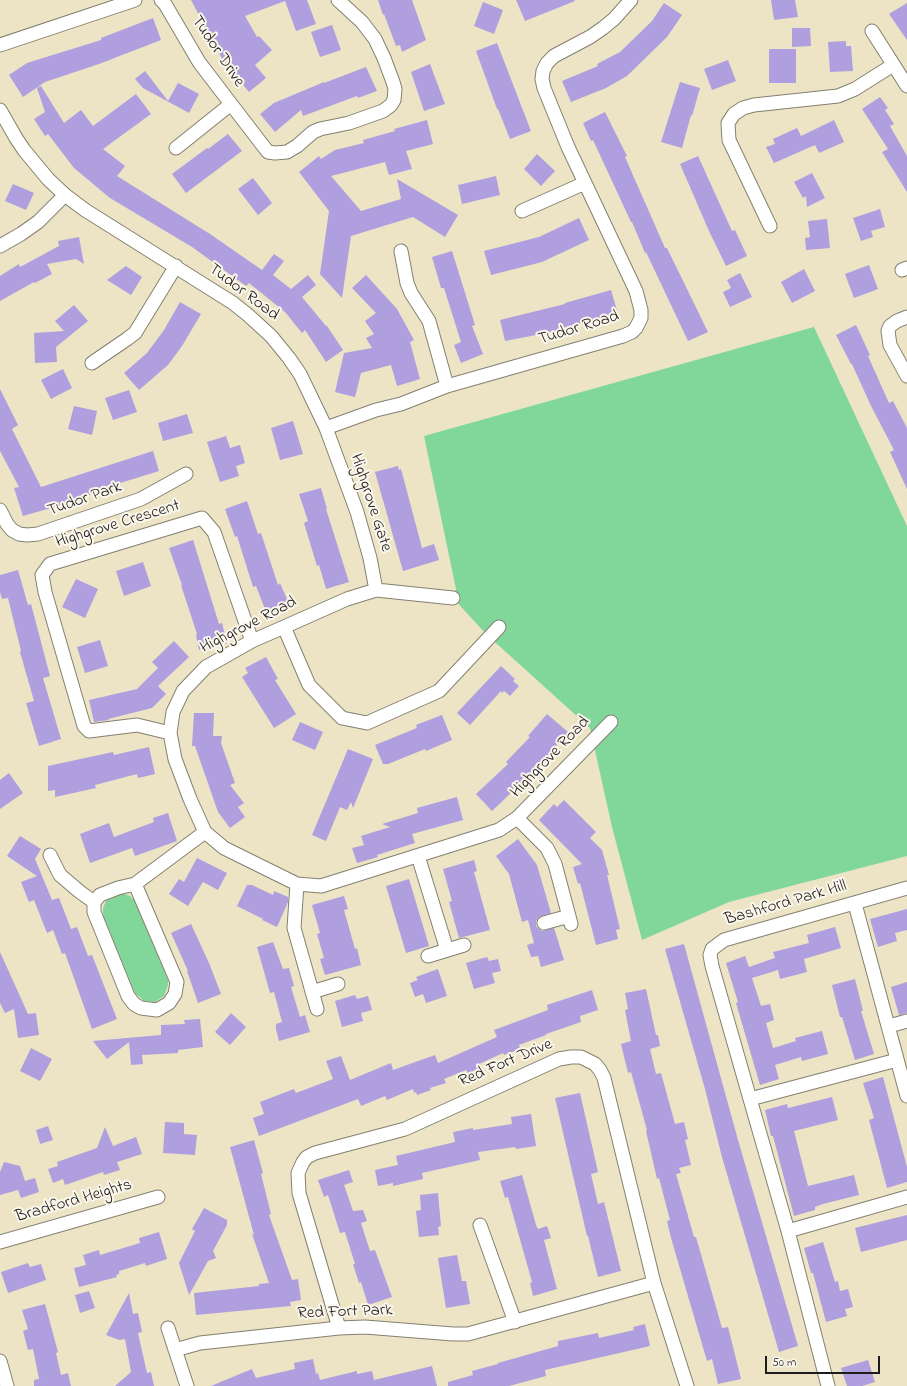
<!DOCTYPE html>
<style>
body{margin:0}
#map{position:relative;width:907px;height:1386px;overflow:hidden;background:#ece4c5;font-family:"Indie Flower",sans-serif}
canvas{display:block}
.scale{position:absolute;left:765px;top:1356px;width:115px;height:18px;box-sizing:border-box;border:2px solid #1c1c1c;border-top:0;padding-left:5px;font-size:12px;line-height:14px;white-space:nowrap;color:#1c1c1c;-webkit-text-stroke:3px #fbf7ec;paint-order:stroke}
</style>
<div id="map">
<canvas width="907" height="1386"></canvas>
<div class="scale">50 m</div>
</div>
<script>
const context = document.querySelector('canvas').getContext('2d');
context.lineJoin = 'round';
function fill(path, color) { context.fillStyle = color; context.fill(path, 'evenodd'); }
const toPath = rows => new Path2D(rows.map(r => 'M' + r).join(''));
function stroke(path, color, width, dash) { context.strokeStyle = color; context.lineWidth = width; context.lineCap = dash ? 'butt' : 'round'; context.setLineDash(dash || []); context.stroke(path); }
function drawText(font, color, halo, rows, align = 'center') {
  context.font = font + ' "Indie Flower",sans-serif'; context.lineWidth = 4; context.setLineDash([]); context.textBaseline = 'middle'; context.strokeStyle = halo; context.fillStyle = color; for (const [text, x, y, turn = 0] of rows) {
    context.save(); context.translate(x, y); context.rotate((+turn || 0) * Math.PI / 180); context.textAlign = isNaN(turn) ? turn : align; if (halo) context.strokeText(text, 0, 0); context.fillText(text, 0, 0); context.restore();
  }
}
const green = toPath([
 [814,327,907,526,907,856,729,902,642,940,612,827,590,728,486,634,453,598,456,589,424,436],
 [117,894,124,894,130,896,135,901,168,980,168,985,164,996,155,1002,144,1001,135,993,105,922,103,914,103,908,106,901,110,897]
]);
const building = toPath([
 [191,0,307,0,316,24,296,31,285,1,245,16,257,37,259,36,272,50,255,65,266,78,249,92,228,67,227,68],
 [378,0,412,0,426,40,402,52,400,45,396,46,384,14,383,15],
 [516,0,574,0,575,1,525,21],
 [771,0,795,0,798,17,774,20],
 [483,2,503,10,494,34,474,26],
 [664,3,682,15,667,37,627,76,606,88,571,102,562,81,598,66,597,64,620,52,652,21],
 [907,3,907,40,889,14],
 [153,18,161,40,99,64,45,82,23,97,9,75,27,63,101,40,101,38],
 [332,25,341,50,320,57,311,32],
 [792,28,810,28,811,46,792,47],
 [846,41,846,46,851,46,853,71,830,72,828,42],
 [497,43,531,131,510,139,498,109,497,109,476,51],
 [769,49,796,49,796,83,769,83],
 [728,60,736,81,712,90,704,69],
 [430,64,445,104,424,111,411,72],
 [366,67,377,91,358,98,357,96,303,116,301,110,275,132,260,114,274,103,324,82,324,83],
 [145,71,168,101,178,83,199,94,189,113,143,88,135,79],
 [680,82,700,88,692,116,691,115,682,148,661,142],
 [41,86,64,123,81,110,93,126,136,94,151,114,103,149,125,166,117,176,210,234,262,270,274,254,284,261,273,275,291,289,308,275,316,285,302,297,326,326,327,326,343,350,326,362,305,330,302,333,285,312,249,283,246,286,192,247,110,198,74,168,48,134,45,136,34,119,45,112,37,88],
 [880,97,888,108,885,110,894,124,890,126,907,156,907,192,882,152,888,149,862,109],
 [605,112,627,156,625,157,665,248,667,248,708,332,688,341,646,252,645,253,632,222,631,222,593,140,591,141,583,123],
 [427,120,433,144,406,151,412,169,389,175,385,162,331,176,361,211,401,199,397,179,458,215,445,237,413,217,351,236,342,298,320,274,329,211,299,172,319,156,321,159,335,150,364,143,363,140,395,131,394,129],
 [834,120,844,142,819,153,815,145,774,163,766,147,775,144,773,139,797,128,801,136],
 [228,134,242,151,186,193,172,174,207,148,208,149],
 [537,154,555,171,541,186,524,169],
 [698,156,732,231,735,230,747,256,726,266,709,231,680,164],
 [812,173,825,198,807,207,806,196,803,198,794,182],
 [496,176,500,195,462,204,458,185],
 [253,178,272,203,258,215,238,189],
 [13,184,34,193,26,210,5,201],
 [880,209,885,227,871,231,873,237,861,241,853,218],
 [579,218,589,240,542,262,491,275,484,251,539,237],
 [827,219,830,248,806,250,805,238,810,237,808,221],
 [79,237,84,264,76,259,47,264,52,274,35,283,34,282,0,301,0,276,19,264,20,267,59,246,58,241],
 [452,251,475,325,472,326,483,354,461,363,454,345,461,342,444,288,441,288,432,257],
 [869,265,878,289,854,298,845,274],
 [126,266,142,277,131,295,107,280],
 [804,269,815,291,792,303,781,282],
 [740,273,752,297,730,307,723,292,731,288,727,280],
 [366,275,397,309,414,340,410,342,420,379,397,386,391,365,361,373,355,397,335,392,344,353,372,348,366,338,374,334,365,321,376,313,352,288],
 [611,290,618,314,562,328,562,330,505,341,500,320,565,304,565,303],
 [180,302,201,314,182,346,168,365,139,390,124,373,147,353,164,330],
 [74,305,88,321,56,347,57,362,35,363,34,333,64,331,55,321],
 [856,325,870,355,868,356,889,403,893,401,907,428,907,489,890,452,894,450,871,406,852,364,851,364,836,335],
 [63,369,72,388,51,399,41,380],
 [0,389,18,425,12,429,41,487,153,451,159,471,117,484,118,486,82,497,82,499,23,516,14,488,19,487,0,451],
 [129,390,137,412,113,420,105,398],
 [74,406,97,411,92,435,68,429],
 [187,414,193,433,163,441,158,423],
 [293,421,303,454,280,460,271,428],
 [226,436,230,448,240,445,245,463,236,466,239,476,220,482,207,442],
 [398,466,399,470,401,469,422,548,434,544,439,560,403,571,375,472],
 [321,488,327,509,326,509,349,582,326,589,319,565,317,566,304,523,308,521,299,494],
 [247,501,258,534,261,533,278,585,280,583,289,604,267,614,256,586,253,587,237,536,235,537,225,509],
 [193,540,219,624,222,623,227,643,199,650,196,635,197,634,181,585,182,585,169,548],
 [143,562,151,586,124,596,116,571],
 [18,570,28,605,31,604,50,676,43,678,61,739,39,746,26,703,34,701,20,652,21,651,8,598,2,599,0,592,0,575],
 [76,579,98,589,85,618,62,607],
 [100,640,108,666,85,673,77,647],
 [174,641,189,657,158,686,166,694,152,708,108,719,109,720,94,722,89,700,137,689,158,668,152,662],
 [266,657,278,679,275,680,296,714,274,728,242,677,248,673,245,668],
 [501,666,515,679,513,681,519,686,510,696,504,691,502,693,501,691,470,725,457,713],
 [194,713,214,713,213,736,222,736,221,743,235,783,230,785,244,803,238,807,245,817,230,828,218,812,195,746,192,746],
 [547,714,568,732,549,754,513,789,514,790,492,811,476,794,508,764,506,762,530,737,528,736],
 [442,715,452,740,426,751,425,749,388,764,383,764,375,745,417,728,416,725],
 [300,722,323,732,315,750,292,740],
 [149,747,155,774,138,778,137,774,95,785,96,788,55,797,55,790,48,791,48,766,113,752,114,755],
 [348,749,373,759,353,808,351,802,347,810,340,807,326,841,312,835],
 [9,773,23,793,0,809,0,780],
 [457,797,463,820,412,834,415,843,377,855,378,857,357,863,352,848,364,845,361,836,390,827,382,824,418,813,417,808],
 [564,800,596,832,590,838,602,850,609,875,607,875,620,929,616,930,618,939,596,945,580,883,578,884,573,867,582,864,539,820,554,804,557,807],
 [168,813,177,841,135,856,132,848,90,863,80,834,109,823,114,837,154,822,153,818],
 [20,836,41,849,35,859,52,900,59,898,71,929,77,927,88,956,92,955,117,1019,92,1029,65,953,62,954,53,930,47,933,34,900,29,902,21,882,37,876,7,856],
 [518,839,537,865,551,913,539,917,536,921,536,926,539,929,542,931,554,928,564,960,541,967,538,956,531,957,527,945,534,943,528,920,522,922,509,874,496,856],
 [197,858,227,873,218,890,203,882,188,906,169,894,179,879,184,882],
 [474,860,477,871,474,872,490,930,459,938,449,902,452,901,443,869],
 [409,879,429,946,406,953,386,886],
 [247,885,252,885,273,895,274,891,288,897,288,902,277,927,262,920,263,919,237,906],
 [344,896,348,909,344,910,355,949,357,948,361,965,325,975,320,959,324,958,317,934,320,933,312,905],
 [907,909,907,930,895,933,897,941,878,947,870,919],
 [191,924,209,963,221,994,198,1003,187,971,188,971,171,933],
 [835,927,841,948,804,959,807,972,780,979,778,970,752,978,761,1006,770,1004,774,1020,766,1023,773,1048,796,1041,795,1038,822,1031,828,1054,802,1061,801,1057,775,1065,779,1079,760,1085,736,1003,738,1002,726,963,745,956,749,967,775,958,773,952,809,943,807,935],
 [273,942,283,969,289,968,294,986,291,987,300,1017,305,1015,310,1032,279,1041,276,1029,276,1024,282,1022,274,992,270,993,257,947],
 [684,944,738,1140,798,1346,779,1352,722,1157,705,1089,665,949],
 [0,952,28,1014,36,1013,39,1035,18,1038,14,1009,5,1013,0,1003],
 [487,957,489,961,498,959,501,971,492,973,495,983,474,989,466,963],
 [438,969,447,996,426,1003,423,994,415,997,410,983,418,980,416,977],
 [855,979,863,1011,861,1011,874,1054,855,1060,842,1017,840,1017,832,985],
 [907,982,907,1013,899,1015,891,987],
 [646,989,656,1035,658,1035,660,1046,650,1049,656,1074,661,1073,675,1124,684,1122,688,1139,685,1140,691,1165,679,1168,681,1173,676,1174,694,1237,696,1237,722,1328,728,1327,741,1379,718,1384,712,1359,707,1361,671,1238,667,1221,670,1220,659,1178,657,1179,646,1131,647,1130,631,1072,628,1073,621,1044,631,1041,625,1010,628,1009,625,993],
 [592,990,598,1010,580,1016,581,1022,546,1034,546,1035,519,1045,520,1049,504,1055,503,1053,479,1064,481,1068,468,1073,466,1070,444,1079,446,1083,430,1088,431,1090,417,1095,416,1092,414,1093,413,1089,387,1100,385,1096,361,1106,358,1099,259,1136,253,1118,264,1114,260,1102,294,1089,296,1093,333,1079,326,1061,341,1056,350,1080,391,1063,393,1070,435,1055,438,1063,497,1037,494,1030,548,1010,547,1005],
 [355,995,357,999,368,996,372,1010,361,1013,363,1021,342,1027,335,1001],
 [231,1013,246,1027,230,1045,215,1032],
 [200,1019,203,1047,178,1050,178,1053,142,1055,143,1064,131,1065,129,1042,107,1059,93,1041,161,1035,161,1025,185,1024,184,1020],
 [31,1048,52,1059,40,1081,20,1071],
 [883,1077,907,1167,907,1182,887,1188,869,1120,874,1118,863,1083],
 [580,1093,598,1172,591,1174,598,1204,604,1202,621,1271,598,1277,588,1236,587,1236,555,1098],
 [832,1097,838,1120,794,1131,808,1186,854,1175,859,1195,823,1204,815,1207,815,1210,794,1216,773,1136,771,1136,765,1110,787,1104,788,1108],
 [531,1114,536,1146,516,1149,515,1147,478,1152,480,1160,422,1173,423,1179,393,1186,393,1183,378,1186,375,1170,398,1165,396,1156,455,1142,453,1132,473,1128,473,1130,512,1124,511,1117],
 [165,1122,184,1123,184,1134,197,1135,195,1155,163,1153],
 [48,1126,53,1140,40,1144,36,1130],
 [105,1127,113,1146,136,1137,142,1154,117,1162,120,1170,104,1175,103,1172,65,1185,63,1179,53,1183,48,1169,58,1166,57,1162,97,1148],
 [254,1140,263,1173,261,1174,271,1214,269,1215,292,1280,298,1279,301,1300,290,1302,291,1306,196,1315,194,1293,259,1286,259,1284,269,1283,252,1234,254,1235,230,1147],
 [4,1162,20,1166,25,1181,35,1178,39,1192,21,1198,18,1190,0,1195,0,1172],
 [349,1170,353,1182,344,1185,353,1211,363,1210,367,1221,361,1223,370,1251,375,1250,392,1297,368,1305,361,1282,359,1283,353,1264,355,1264,345,1232,340,1233,328,1195,324,1197,318,1180],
 [522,1175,536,1225,538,1229,547,1226,551,1238,544,1240,557,1289,533,1296,530,1283,532,1282,508,1197,505,1198,500,1181],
 [438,1193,441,1226,438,1227,439,1235,419,1237,416,1211,421,1210,420,1195],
 [204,1208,227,1220,227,1225,213,1251,216,1258,208,1261,189,1295,179,1263,195,1231,192,1229],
 [907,1215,907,1240,861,1252,855,1228],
 [159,1232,167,1259,146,1266,145,1263,119,1271,119,1274,116,1275,117,1277,79,1287,74,1268,86,1265,83,1255,99,1250,100,1255,140,1243,139,1238],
 [823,1242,835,1282,838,1281,840,1291,848,1289,853,1307,845,1309,847,1316,826,1322,813,1273,811,1273,804,1248],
 [457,1255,462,1281,466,1281,470,1304,446,1308,438,1258],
 [28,1263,30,1267,41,1264,46,1280,8,1293,1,1272],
 [89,1291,95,1308,80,1313,75,1295],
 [129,1293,133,1314,138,1313,142,1332,138,1333,147,1373,151,1372,154,1386,115,1386,131,1372,125,1339,119,1340,106,1335],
 [45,1304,58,1352,56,1353,61,1375,68,1373,71,1386,34,1386,34,1380,43,1378,39,1379,33,1349,28,1350,23,1331,28,1329,22,1310],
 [645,1324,650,1346,545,1370,546,1376,509,1386,448,1386,448,1382,473,1375,472,1371,498,1364,498,1363,558,1346,558,1341,598,1333,599,1338,634,1330,633,1327],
 [313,1359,316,1374,318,1373,320,1380,357,1371,357,1374,372,1371,374,1380,432,1366,437,1386,211,1386,252,1369,256,1378,295,1369,294,1363],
 [868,1360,875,1382,862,1386,847,1386,841,1368]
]);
const street = toPath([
 [161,0,165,4,199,62,231,104,264,147,268,152,275,153,287,152,297,146,313,132,320,129,349,123,383,111,391,105,394,100,395,89,393,82,384,58,375,39,362,22,338,0],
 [872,31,907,86],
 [0,45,135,0],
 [0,110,16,138,24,150,48,179,65,195,85,210,233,303,248,315,271,336,289,358,300,374,326,428,357,512,370,558,376,590],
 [176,148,231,104],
 [522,211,585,183],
 [770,226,729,140,728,123,734,114,743,108,754,105,838,96,855,89,893,65],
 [0,246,21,234,38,222,65,195],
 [401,251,407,283,411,293,429,321,447,386],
 [902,270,907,268],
 [907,317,897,321,890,326,888,331,890,345,907,376],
 [92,363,127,339,135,333,176,266],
 [326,428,376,410,401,404,447,386,623,336,632,332,636,328,641,318,641,310,636,291,568,147,544,88,542,79,543,71,547,63,554,56,590,37,603,28,614,19,631,0],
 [0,510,7,524,12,530,19,534,27,535,38,534,141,499,186,474],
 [453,598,376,590,347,599,284,627,252,641,206,667,183,691,173,712,170,733,175,759,190,799,205,832,224,848,297,884,321,886,499,830,517,818,611,722],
 [284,627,309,685,342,718,367,723,439,691,499,627],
 [170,733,137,725,89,731,84,726,45,592,42,575,50,564,202,518,214,532,252,641],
 [517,818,547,848,555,864,571,924],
 [50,855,60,875,80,892,94,902],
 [418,856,447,950],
 [135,884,118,888,100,895,94,902,94,912,128,996,134,1004,141,1008,157,1010,169,1003,175,994,177,982,135,884,205,832],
 [297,884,294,928,317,1009],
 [855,904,907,1096],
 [544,923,569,916],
 [428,956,464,945],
 [312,992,338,984],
 [889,1026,907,1021],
 [750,1099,897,1060],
 [480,1225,515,1322],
 [788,1231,907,1197],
 [0,1242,158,1197],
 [168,1328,187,1386],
 [339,1328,299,1193,298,1173,303,1162,307,1157,315,1153,405,1129,559,1059,571,1057,581,1057,595,1064,600,1070,604,1078,654,1283,687,1386],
 [175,1350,200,1343,339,1328,365,1327,453,1334,468,1334,654,1283],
 [0,1361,7,1386],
 [828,1386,788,1231,750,1099,712,966,710,955,712,949,724,940,907,888]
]);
const streetNames = [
 ["Tudor Drive",217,52,56],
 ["Tudor Road",243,293,37],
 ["Tudor Road",579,329,-17],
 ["Tudor Park",85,500,-19],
 ["Highgrove Gate",370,503,72],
 ["Highgrove Crescent",118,525,-17],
 ["Highgrove Road",249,626,-27],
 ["Highgrove Road",551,758,-46],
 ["Bashford Park Hill",786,904,-16],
 ["Red Fort Drive",506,1064,-23],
 ["Bradford Heights",74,1202,-16],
 ["Red Fort Park",345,1313,-2]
];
fill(green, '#81d79a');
fill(building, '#af9fdf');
stroke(street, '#848070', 15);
stroke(street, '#fff', 13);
drawText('17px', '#1c1c1c', '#fbf7ec', streetNames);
</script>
